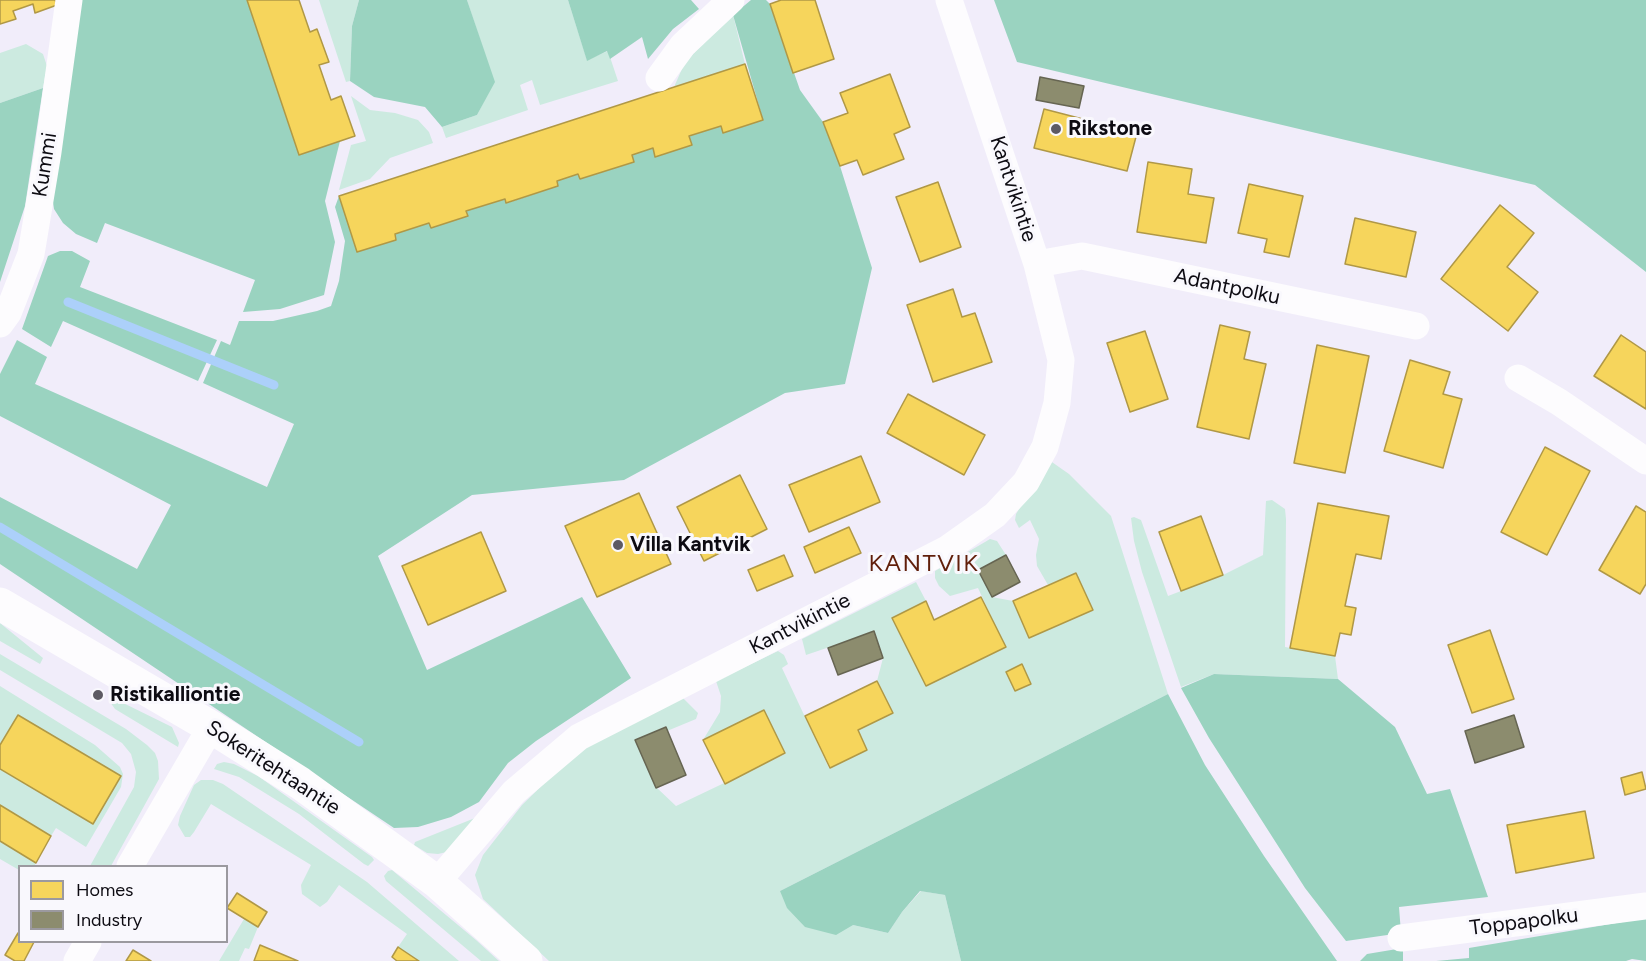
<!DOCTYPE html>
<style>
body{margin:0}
#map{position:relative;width:1646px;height:961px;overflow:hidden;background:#f1edfa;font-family:Figtree,sans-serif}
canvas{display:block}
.legend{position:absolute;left:18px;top:865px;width:210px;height:78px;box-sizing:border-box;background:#f9f8fd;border:2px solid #9b999f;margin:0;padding:8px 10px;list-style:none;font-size:18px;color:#0d0b12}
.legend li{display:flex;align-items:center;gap:12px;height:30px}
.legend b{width:30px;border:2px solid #9b999f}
</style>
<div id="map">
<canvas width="1646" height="961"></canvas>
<ul class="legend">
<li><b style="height:16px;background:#f6d55c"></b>Homes</li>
<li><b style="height:16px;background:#8c8c6e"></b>Industry</li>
</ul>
</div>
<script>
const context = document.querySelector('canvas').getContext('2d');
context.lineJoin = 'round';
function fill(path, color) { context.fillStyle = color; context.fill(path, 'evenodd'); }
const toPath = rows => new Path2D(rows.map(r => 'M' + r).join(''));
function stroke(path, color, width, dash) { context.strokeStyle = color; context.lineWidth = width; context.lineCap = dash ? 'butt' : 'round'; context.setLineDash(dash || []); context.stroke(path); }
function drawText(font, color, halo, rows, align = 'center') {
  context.font = font + ' Figtree,sans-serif'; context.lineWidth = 6; context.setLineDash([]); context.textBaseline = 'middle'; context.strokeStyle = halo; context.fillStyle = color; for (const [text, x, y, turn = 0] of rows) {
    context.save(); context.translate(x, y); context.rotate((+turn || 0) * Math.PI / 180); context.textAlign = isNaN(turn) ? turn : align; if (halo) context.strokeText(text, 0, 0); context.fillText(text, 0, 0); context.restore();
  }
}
const green = toPath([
 [319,0,359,0,352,26,350,81,346,82],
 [467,0,568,0,587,60,608,51,618,81,540,105,532,80,520,85,528,110,446,138,442,127,477,115,494,82],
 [733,15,745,64,674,87,685,62],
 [26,44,43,54,47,66,43,88,0,103,0,53],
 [351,96,370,110,395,113,418,120,429,132,433,143,390,158,370,179,339,190,351,145,366,141],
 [1049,460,1069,474,1111,516,1168,694,780,891,853,925,888,933,902,912,921,891,945,895,961,961,549,961,483,899,475,875,483,855,522,805,565,763,594,741,683,698,698,713,696,719,667,731,665,727,635,740,656,787,676,806,785,754,764,710,703,740,720,712,721,696,716,681,778,651,784,655,788,664,782,668,829,768,867,750,858,730,892,712,877,681,883,658,874,632,806,655,802,639,916,582,926,601,926,686,1005,647,978,588,950,596,939,586,935,578,935,571,985,542,990,539,997,541,1006,555,978,570,992,597,1013,601,1029,638,1093,610,1076,573,1048,585,1037,566,1036,555,1039,539,1030,520,1019,528,1015,520,1016,514],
 [1272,500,1285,509,1286,519,1285,647,1335,656,1338,679,1214,674,1181,687,1142,572,1134,541,1131,518,1134,517,1141,520,1168,596,1223,575,1263,555,1266,501],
 [0,623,43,658,40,664,0,641],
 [0,654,126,729,147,745,155,753,158,761,159,779,111,866,90,866,134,787,136,772,131,754,122,743,0,670],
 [0,686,95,745,120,767,123,774,121,787,86,847,56,828,51,836,0,805],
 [113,698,172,727,179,743,178,747,115,709,110,702],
 [224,762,234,764,258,776,372,857,374,860,368,866,364,864,299,814,239,777,214,769,217,764],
 [201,780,213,780,223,784,367,882,459,961,419,961,398,947,407,934,339,885,327,902,320,907,302,894,301,885,311,865,211,804,194,832,190,837,185,837,178,825,180,816,194,785],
 [480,816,451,851,438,854,427,853,414,845,415,842],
 [0,841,36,863,34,866,20,866,19,870,0,859],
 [392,870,476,940,499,961,481,961,386,881,384,876,388,871],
 [244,919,258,927,249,949,245,948,239,961,219,961]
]);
const forest = toPath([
 [81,0,247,0,340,141,325,201,335,242,324,295,280,309,243,312,255,280,105,223,97,243,76,234,63,223,54,209,50,181],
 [359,0,467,0,495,82,477,115,442,127,425,107,374,97,350,81,352,26],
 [568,0,691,0,699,9,673,29,648,59,642,37,610,59,607,51,587,61],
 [751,0,766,0,770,4,800,90,823,122,840,166,872,268,845,384,785,393,624,480,472,495,378,556,427,670,582,597,631,678,536,741,508,763,479,802,451,817,418,827,394,828,0,564,0,497,137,569,171,505,0,416,0,374,17,340,47,357,35,384,267,487,294,424,203,383,221,341,230,345,239,321,273,321,317,311,331,306,339,281,345,241,335,207,339,196,357,252,396,240,395,234,429,223,468,216,466,211,505,199,507,203,558,186,557,181,578,174,580,179,634,162,632,155,653,148,655,156,689,136,721,126,723,133,763,120,733,15],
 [994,0,1646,0,1646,272,1535,185,1017,62],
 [43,88,25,206,0,282,0,103],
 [60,251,72,251,90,261,80,287,217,340,198,381,63,321,51,347,22,329,48,256],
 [1214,674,1338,679,1395,727,1427,794,1450,789,1488,897,1399,907,1401,933,1346,941,1305,888,1209,738,1181,688],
 [1168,694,1205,765,1264,856,1337,961,961,961,945,895,920,891,902,912,888,933,853,925,836,935,805,927,787,908,780,891],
 [1646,918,1646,961,1632,959,1626,961,1436,961,1469,958,1469,948],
 [1403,948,1403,961,1360,961,1367,954]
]);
const homes = toPath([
 [0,0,55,0,57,5,35,13,33,4,13,11,16,19,0,24,0,0],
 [247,0,299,0,310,32,317,29,329,62,319,65,331,100,341,96,355,136,299,155,247,0],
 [781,0,815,0,834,59,793,73,770,4,781,0],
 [745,64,763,120,723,133,721,126,689,136,692,145,655,157,653,148,632,155,634,162,580,179,578,174,557,181,558,186,506,203,505,199,466,211,468,216,431,228,429,223,395,234,396,240,357,252,339,196,745,64],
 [890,74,910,127,894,134,904,159,863,175,857,160,840,166,823,122,848,113,840,93,890,74],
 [1044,109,1137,133,1127,171,1034,148,1044,109],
 [1148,162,1192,169,1188,194,1214,198,1206,243,1137,232,1148,162],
 [938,182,961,247,920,262,896,197,938,182],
 [1249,184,1303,196,1289,257,1264,252,1267,239,1238,233,1249,184],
 [1500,205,1534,233,1507,267,1538,292,1508,331,1441,279,1500,205],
 [1355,218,1416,232,1406,277,1345,264,1355,218],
 [953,289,962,317,975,313,992,362,933,382,907,305,953,289],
 [1220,325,1250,332,1244,359,1266,364,1249,439,1197,427,1220,325],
 [1145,331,1168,399,1130,412,1107,343,1145,331],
 [1621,335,1646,352,1646,409,1594,376,1621,335],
 [1317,345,1369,356,1345,473,1294,463,1317,345],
 [1410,360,1450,372,1443,394,1462,399,1443,468,1384,451,1410,360],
 [908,394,985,435,964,475,887,433,908,394],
 [1545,447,1590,471,1547,555,1501,532,1545,447],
 [861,456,880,502,809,532,789,485,861,456],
 [740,475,767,529,704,561,677,507,740,475],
 [639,493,671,564,597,597,565,526,639,493],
 [1318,503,1389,516,1381,559,1356,554,1345,606,1356,608,1351,635,1340,633,1335,656,1290,648,1318,503],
 [1636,506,1646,512,1646,584,1640,594,1599,570,1636,506],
 [1201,516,1223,575,1181,591,1159,532,1201,516],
 [849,527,861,553,815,573,804,547,849,527],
 [481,532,506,591,428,625,402,566,481,532],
 [784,555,793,576,757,591,748,570,784,555],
 [1076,573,1093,610,1029,638,1013,601,1076,573],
 [981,597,1006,647,926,686,892,618,926,601,934,620,981,597],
 [1490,630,1514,699,1472,713,1448,645,1490,630],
 [1022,664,1031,684,1015,691,1006,672,1022,664],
 [877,681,893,713,858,730,867,750,830,768,805,716,877,681],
 [764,710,785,753,725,784,703,740,764,710],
 [18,715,121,776,93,824,0,769,0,745,18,715],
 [1642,772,1646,789,1625,795,1621,778,1642,772],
 [0,805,51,836,36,863,0,841,0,805],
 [1585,811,1594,858,1516,873,1507,825,1585,811],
 [237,893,267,912,258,927,227,908,237,893],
 [18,933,20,942,34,942,24,961,15,961,5,955,18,933],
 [260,945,272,950,298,961,254,961,260,945],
 [398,947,419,961,397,961,392,957,398,947],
 [133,950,151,961,126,961,133,950]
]);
const industry = toPath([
 [1040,77,1084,86,1079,108,1036,100,1040,77],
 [1006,555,1020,582,992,597,978,570,1006,555],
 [874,631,883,658,838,675,828,648,874,631],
 [1514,715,1524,747,1475,763,1465,731,1514,715],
 [666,727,686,775,656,788,635,740,666,727]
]);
const stream = toPath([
 [68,302,274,385],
 [0,527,359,742]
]);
const minor = toPath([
 [659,78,683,45,731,0],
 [1037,264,1082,256,1416,326],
 [0,324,8,313,31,254,48,152,69,0],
 [1518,378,1559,402,1646,461],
 [130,866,211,727],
 [437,882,514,792,579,737,947,549,995,515,1026,482,1045,447,1057,403,1061,360,1037,264,949,0],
 [1401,938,1646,906],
 [77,961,88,942]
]);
const tertiary = toPath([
 [0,604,211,727,300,783,437,882,526,961]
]);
const markers = [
 [1056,129,6,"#5d5a63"],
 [618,545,6,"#5d5a63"],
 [98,695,6,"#5d5a63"]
];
const poiNames = [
 ["Rikstone",1068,129],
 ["Villa Kantvik",630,545],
 ["Ristikalliontie",110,695]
];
const streetNames = [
 ["Kummi",45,165,-81],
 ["Kantvikintie",1013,189,72],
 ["Adantpolku",1227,287,12],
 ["Kantvikintie",800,624,-27],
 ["Sokeritehtaantie",273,768,33],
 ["Toppapolku",1524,922,-7]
];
const quarterNames = [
 ["KANTVIK",924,564]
];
fill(green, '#cceae0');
fill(forest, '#9ad3c0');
fill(homes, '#f6d55c');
stroke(homes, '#b09846', 1.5);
fill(industry, '#8c8c6e');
stroke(industry, '#666552', 1.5);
stroke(stream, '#acd0fa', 9);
stroke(minor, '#fdfcfe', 27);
stroke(tertiary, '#fdfcfe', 33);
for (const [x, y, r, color] of markers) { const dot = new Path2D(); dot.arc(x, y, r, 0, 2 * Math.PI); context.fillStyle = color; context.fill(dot); stroke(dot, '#f9f8fd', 2); }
drawText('bold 21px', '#0d0b12', '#f9f8fd', poiNames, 'left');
drawText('21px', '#0d0b12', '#f9f8fd', streetNames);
context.letterSpacing = '1.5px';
drawText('24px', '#601e0a', '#f9f8fd', quarterNames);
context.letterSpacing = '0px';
</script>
